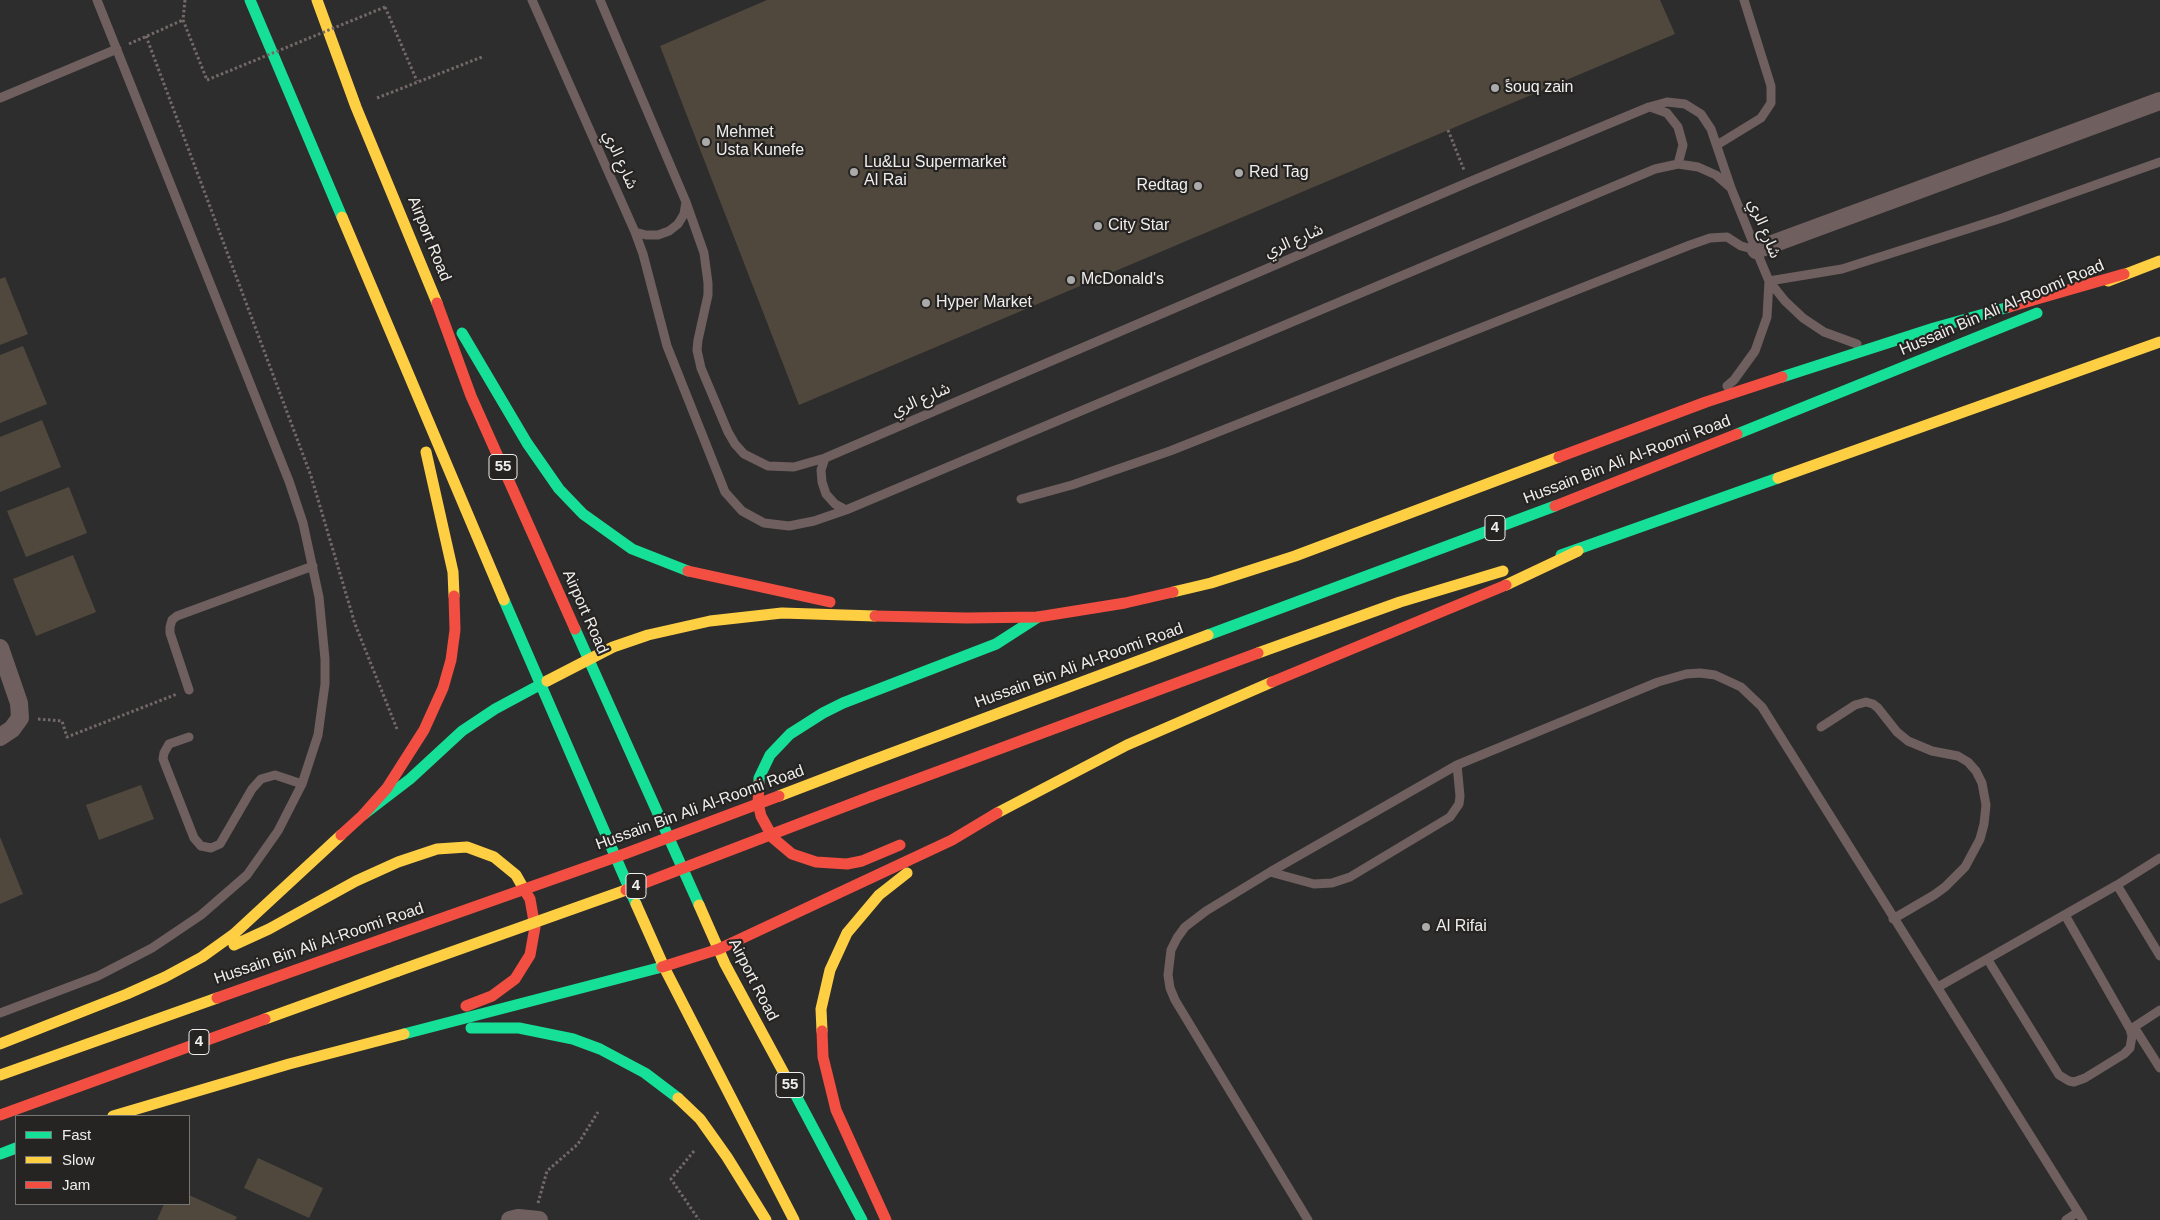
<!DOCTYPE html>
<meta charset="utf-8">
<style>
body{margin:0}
#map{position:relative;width:2160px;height:1220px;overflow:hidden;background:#2e2d2d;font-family:Helvetica,sans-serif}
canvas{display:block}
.legend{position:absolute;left:15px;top:1115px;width:175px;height:90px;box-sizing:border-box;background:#262422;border:1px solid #767573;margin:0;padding:6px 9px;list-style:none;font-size:15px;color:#efeeed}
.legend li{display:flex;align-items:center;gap:10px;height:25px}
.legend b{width:25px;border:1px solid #767573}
</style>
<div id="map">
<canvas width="2160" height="1220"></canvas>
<ul class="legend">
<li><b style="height:6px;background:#16e098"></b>Fast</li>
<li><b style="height:6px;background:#ffcf43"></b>Slow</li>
<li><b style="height:6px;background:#f24e42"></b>Jam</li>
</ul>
</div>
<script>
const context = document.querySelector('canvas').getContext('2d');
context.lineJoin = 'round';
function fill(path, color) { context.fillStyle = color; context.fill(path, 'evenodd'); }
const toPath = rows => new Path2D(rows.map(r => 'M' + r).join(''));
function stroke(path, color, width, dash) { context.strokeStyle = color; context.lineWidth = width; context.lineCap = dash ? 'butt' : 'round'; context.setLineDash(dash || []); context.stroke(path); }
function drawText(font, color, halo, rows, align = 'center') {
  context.font = font + ' Helvetica,"Noto Sans Arabic",sans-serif'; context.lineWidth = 4.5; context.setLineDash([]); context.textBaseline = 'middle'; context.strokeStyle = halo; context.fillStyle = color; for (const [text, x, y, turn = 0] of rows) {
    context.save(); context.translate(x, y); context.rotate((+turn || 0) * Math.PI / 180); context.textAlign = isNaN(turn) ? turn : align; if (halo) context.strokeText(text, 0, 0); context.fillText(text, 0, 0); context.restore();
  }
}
const building = toPath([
 [767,0,1660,0,1675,34,799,405,660,46],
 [5,277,28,334,0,345,0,279],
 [23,346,47,404,0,423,0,355],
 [42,420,61,467,0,492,0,437],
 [69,487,87,533,26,557,7,511],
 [73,555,96,612,36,636,13,579],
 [141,785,154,819,99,840,86,805],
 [0,837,23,894,0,904],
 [258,1158,323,1188,309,1218,244,1188],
 [189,1195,237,1217,235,1220,157,1220,164,1204,189,1204]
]);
const path = toPath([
 [185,0,183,20,207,80],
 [385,7,417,81],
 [146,36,311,476,355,624,397,729],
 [129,44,183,20],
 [377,98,482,57],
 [1448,130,1464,170],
 [38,719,62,721,67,737,177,694],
 [694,1151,671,1179,699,1220],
 [538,1203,547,1171,578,1144,598,1112]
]);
const lane = toPath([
 [532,0,635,232,643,254,667,346,725,492,742,511,764,523,789,526,814,521,846,510,1655,169,1678,164,1698,167,1716,175,1730,187],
 [600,0,686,202,704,253,708,283,708,295,698,340,697,350,701,368,728,432,735,444,744,454,768,466,794,467,825,458,1469,182,1649,107,1667,102,1685,104,1701,114,1711,129,1731,188,1756,250,1769,281,1785,301,1803,318,1824,332,1857,344],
 [0,98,117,49],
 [1650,107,1667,113,1678,127,1683,145,1678,164],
 [1717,145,1761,118,1771,103,1771,86,1744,0],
 [635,232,646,235,658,235,669,231,678,224,684,214,686,202],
 [1769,281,1842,269,2002,218,2160,162],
 [1727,386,1734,380,1755,351,1767,317,1769,281],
 [825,458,821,470,822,482,826,494,835,504,846,510],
 [1021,499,1072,485,1170,451,1690,245,1710,238,1727,237,1741,246,1756,250],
 [189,690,170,633,170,627,172,620,177,616,313,566],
 [1821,727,1855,705,1866,702,1873,704,1878,708,1897,732,1908,741,1932,751,1958,756,1968,762,1976,771,1982,783,1986,805,1984,824,1980,839,1965,867,1945,887,1934,895,1893,919],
 [189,737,169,744,164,753,163,759,194,838,201,846,211,848,220,844,252,789,261,779,275,775,302,784],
 [1270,872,1314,884,1332,883,1350,877,1450,817,1459,804,1460,796,1457,765],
 [2117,885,2160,956],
 [1988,960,2059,1075,2069,1081,2074,1082,2085,1078,2124,1054,2130,1048,2132,1036,2130,1029,2065,915],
 [1938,987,2117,885,2160,858],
 [0,1013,98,976,152,948,201,915,247,875,278,831,302,784,318,735,325,684,325,659,319,597,303,523,289,481,97,0],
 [2134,1027,2160,1068],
 [2131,1029,2160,1010],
 [1308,1220,1175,1000,1170,988,1168,975,1171,950,1177,938,1185,927,1206,911,1270,872,1457,765,1658,682,1686,674,1700,673,1715,675,1741,687,1762,707,2083,1220],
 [2066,1220,2078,1212]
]);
const street = toPath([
 [1756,250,2160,101],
 [0,648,19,703,20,718,12,729,0,737],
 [510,1220,518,1218,539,1220]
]);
const fast = toPath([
 [250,0,342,217],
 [462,333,527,443,559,489,583,514,632,549,688,571],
 [1782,377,1934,328,2009,307],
 [1737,434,2037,313],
 [1561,555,1778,478],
 [504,600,636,904],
 [575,629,699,905],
 [1208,635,1555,506],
 [759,784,759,778,770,755,790,734,823,713,843,703,996,644,1038,617],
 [363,815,410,779,462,731,495,709,547,681],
 [471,1028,519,1028,573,1039,600,1049,645,1073,678,1098],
 [404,1034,662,967],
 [793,1090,862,1220],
 [0,1154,16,1148]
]);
const slow = toPath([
 [317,0,356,107,437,303],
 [342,217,504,600],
 [2108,281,2160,261],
 [426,452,453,572,454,596],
 [1778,478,2160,342],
 [1506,585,1578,551],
 [1173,592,1211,583,1295,556,1559,457],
 [1258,653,1400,602,1503,571],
 [547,681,613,647,648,635,710,621,782,613,875,616],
 [860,765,1208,635],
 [997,813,1127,745,1272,682],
 [636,904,664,967,794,1220],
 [699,905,725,964,793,1090],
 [234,945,269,929,356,881,398,862,437,849,467,847,494,857,516,875,525,891],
 [265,1019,398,971],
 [822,1031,821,1009,830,970,847,933,879,895,907,873],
 [0,1044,127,994,165,977,202,957,234,934,341,835],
 [0,1075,217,998],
 [678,1098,700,1119,727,1157,766,1220],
 [113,1116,289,1064,404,1034]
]);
const jam = toPath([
 [437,303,471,396,575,629],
 [2009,307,2124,274],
 [1559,457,1706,402,1782,377],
 [1555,506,1737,434],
 [688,571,830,602],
 [875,616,967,618,1038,617,1125,603,1173,592],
 [1272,682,1506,585],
 [759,784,758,803,761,816,773,838,792,854,816,862,847,864,862,861,900,845],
 [872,796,1258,653],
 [341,835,363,815,387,788,424,730,443,688,451,660,455,630,454,596],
 [662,967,719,949,952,840,997,813],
 [217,998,389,937],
 [466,1006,492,996,515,979,530,955,535,927,530,899,525,891],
 [822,1031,823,1057,836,1110,886,1220],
 [0,1115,265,1019]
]);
const pathBridge = toPath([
 [207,80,385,7]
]);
const slowBridge = toPath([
 [779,796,860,765],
 [398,971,626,890]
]);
const jamBridge = toPath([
 [626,890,872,796],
 [389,937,627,853,779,796]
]);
const markers = [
 [1495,88,5,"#abaaaa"],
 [706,142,5,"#abaaaa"],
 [854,172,5,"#abaaaa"],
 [1239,173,5,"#abaaaa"],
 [1198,186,5,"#abaaaa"],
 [1098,226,5,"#abaaaa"],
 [1071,280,5,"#abaaaa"],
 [926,303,5,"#abaaaa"],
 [1426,927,5,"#abaaaa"]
];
const shields = [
 [503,467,28],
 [1495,528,20],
 [636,886,20],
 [199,1042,20],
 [790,1085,28]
];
const shieldNames = [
 ["55",503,467],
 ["4",1495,528],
 ["4",636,886],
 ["4",199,1042],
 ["55",790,1085]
];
const poiNames = [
 ["ًsouq zain",1505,88],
 ["Mehmet",716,133],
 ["Usta Kunefe",716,151],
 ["Lu&Lu Supermarket",864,163],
 ["Al Rai",864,181],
 ["Red Tag",1249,173],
 ["Redtag",1188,186,"right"],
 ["City Star",1108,226],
 ["McDonald's",1081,280],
 ["Hyper Market",936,303],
 ["Al Rifai",1436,927]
];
const streetNames = [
 ["شارع الري",620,160,66],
 ["شارع الري",1764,229,68],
 ["Airport Road",429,239,68],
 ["شارع الري",1294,241,-23],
 ["Hussain Bin Ali Al-Roomi Road",2002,308,-23],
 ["شارع الري",921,400,-23],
 ["Hussain Bin Ali Al-Roomi Road",1627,460,-21],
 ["Airport Road",585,612,66],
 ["Hussain Bin Ali Al-Roomi Road",1079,666,-20],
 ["Hussain Bin Ali Al-Roomi Road",700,808,-20],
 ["Hussain Bin Ali Al-Roomi Road",319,944,-19],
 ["Airport Road",753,980,63]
];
fill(building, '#50483d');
stroke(path, '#736968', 3, [2.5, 2.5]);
stroke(lane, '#6f605f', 9);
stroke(street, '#6f605f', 18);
stroke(fast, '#16e098', 11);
stroke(slow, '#ffcf43', 11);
stroke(jam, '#f24e42', 11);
stroke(pathBridge, '#736968', 3, [2.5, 2.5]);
stroke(slowBridge, '#ffcf43', 11);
stroke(jamBridge, '#f24e42', 11);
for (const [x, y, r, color] of markers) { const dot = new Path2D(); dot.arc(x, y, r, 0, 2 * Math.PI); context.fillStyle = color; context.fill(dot); stroke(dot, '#262422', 2); }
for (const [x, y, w] of shields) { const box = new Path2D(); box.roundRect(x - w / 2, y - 12.5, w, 25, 4); context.fillStyle = '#262422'; context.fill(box); stroke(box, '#efeeed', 1); }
drawText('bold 15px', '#efeeed', null, shieldNames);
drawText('16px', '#efeeed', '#262422', poiNames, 'left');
drawText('16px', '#efeeed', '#262422', streetNames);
</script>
